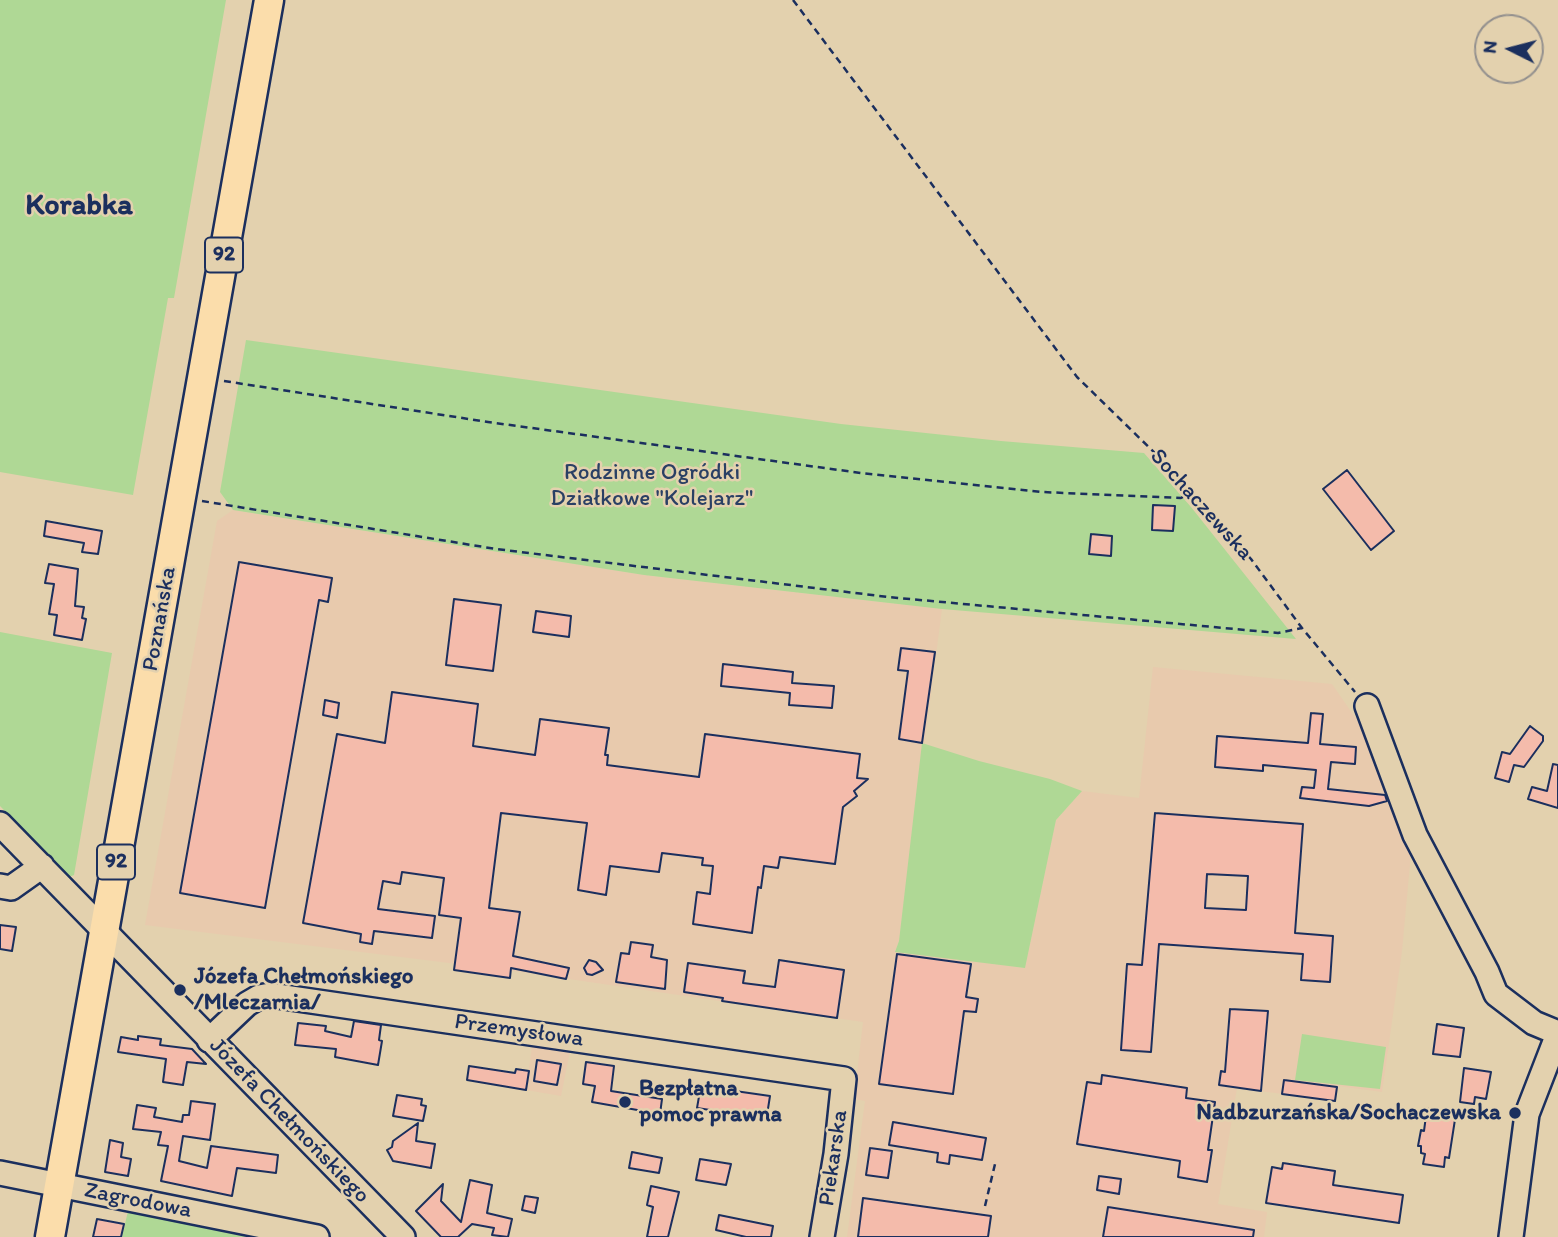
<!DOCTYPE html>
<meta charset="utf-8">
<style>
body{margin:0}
#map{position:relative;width:1558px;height:1237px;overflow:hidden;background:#e3d1ae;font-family:Itim,sans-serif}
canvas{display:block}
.north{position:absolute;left:1474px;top:14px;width:70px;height:70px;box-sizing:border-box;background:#e3d1ae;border:2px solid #93908e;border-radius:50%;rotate:276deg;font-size:19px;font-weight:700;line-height:28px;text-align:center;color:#1b2f5e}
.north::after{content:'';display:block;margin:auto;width:24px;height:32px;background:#1b2f5e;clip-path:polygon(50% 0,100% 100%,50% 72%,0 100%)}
</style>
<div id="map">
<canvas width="1558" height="1237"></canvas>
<div class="north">N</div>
</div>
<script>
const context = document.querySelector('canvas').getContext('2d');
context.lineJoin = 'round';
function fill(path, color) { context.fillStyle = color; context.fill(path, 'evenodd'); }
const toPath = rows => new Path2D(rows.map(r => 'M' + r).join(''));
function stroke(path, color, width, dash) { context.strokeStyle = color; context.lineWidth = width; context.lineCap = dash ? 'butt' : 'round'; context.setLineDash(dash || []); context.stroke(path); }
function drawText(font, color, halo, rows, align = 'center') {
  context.font = font + ' Itim,sans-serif'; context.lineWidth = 5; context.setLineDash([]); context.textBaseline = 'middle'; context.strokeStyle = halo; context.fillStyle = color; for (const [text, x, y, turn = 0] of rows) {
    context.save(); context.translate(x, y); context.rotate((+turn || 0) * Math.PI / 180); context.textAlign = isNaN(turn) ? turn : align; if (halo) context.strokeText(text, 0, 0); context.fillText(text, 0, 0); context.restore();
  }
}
const built = toPath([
 [233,510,644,575,942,609,899,941,895,951,1025,968,1056,820,1082,791,1139,798,1153,667,1332,684,1361,726,1390,807,1411,853,1402,951,1382,1092,1338,1086,1336,1101,1237,1088,1218,1204,1267,1212,1264,1237,847,1237,865,1101,854,1099,863,1022,521,972,145,925,217,521],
 [532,1046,570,1051,561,1096,526,1090]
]);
const green = toPath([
 [0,0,226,0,174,298,168,298,133,495,0,472],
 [246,340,841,424,1001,441,1144,453,1191,507,1296,639,942,609,644,575,233,510,220,492],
 [0,632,112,653,74,875,69,877,0,806],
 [922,743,979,761,1050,779,1082,791,1056,820,1025,968,895,952,899,941],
 [1302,1034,1386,1047,1380,1089,1295,1080],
 [128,1211,264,1237,122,1237]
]);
const building = toPath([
 [1347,470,1394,531,1371,550,1323,489,1347,470],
 [1153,505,1175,506,1173,531,1152,530,1153,505],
 [46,521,102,531,98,554,82,552,84,543,44,536,46,521],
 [1091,534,1112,536,1111,556,1089,554,1091,534],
 [239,562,332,578,328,602,319,600,265,908,180,893,239,562],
 [49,564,78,569,75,606,84,607,82,618,86,619,82,640,54,635,57,615,49,614,54,584,45,583,49,564],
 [454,599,501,605,493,671,446,665,454,599],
 [536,611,571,616,569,637,533,632,536,611],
 [901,648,935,652,922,743,899,739,908,671,898,670,901,648],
 [723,664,793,672,792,683,834,686,832,708,789,705,790,693,721,686,723,664],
 [392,692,478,704,473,746,535,755,540,719,609,728,605,755,608,755,607,765,699,777,705,734,860,754,857,778,868,779,854,791,857,796,843,807,835,864,780,857,778,868,764,866,761,888,758,887,752,933,693,924,697,892,710,894,713,866,702,865,703,858,662,853,659,872,610,866,606,895,578,890,587,823,501,813,489,908,520,912,513,956,569,968,566,979,511,968,510,978,454,970,461,918,439,915,444,878,402,872,400,884,383,881,378,909,435,916,432,938,374,931,372,944,360,942,361,934,303,923,337,734,385,743,392,692],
 [325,700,339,703,337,718,323,715,325,700],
 [1311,713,1323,714,1320,744,1356,747,1355,764,1331,762,1328,789,1385,795,1387,801,1369,806,1300,798,1302,787,1314,788,1316,770,1263,765,1263,771,1215,767,1217,736,1308,743,1311,713],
 [1530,726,1543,736,1543,741,1524,767,1514,765,1509,782,1495,778,1502,752,1510,754,1530,726],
 [1553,764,1558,765,1558,808,1528,799,1532,787,1547,791,1553,764],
 [1155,813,1303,824,1295,933,1333,936,1330,982,1301,980,1303,954,1159,944,1151,1052,1121,1050,1127,964,1142,965,1155,813],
 [1207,874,1248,876,1246,910,1205,908,1207,874],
 [0,925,16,927,12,951,0,949,0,925],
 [631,942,653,945,651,957,667,960,665,989,616,982,621,953,629,954,631,942],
 [897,954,971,964,966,997,978,999,976,1012,964,1011,953,1094,879,1084,897,954],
 [589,960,596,962,603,970,592,975,587,974,584,968,589,960],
 [779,960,844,970,837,1018,722,1001,723,998,684,992,688,963,745,971,743,983,775,987,779,960],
 [1230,1009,1268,1011,1261,1091,1219,1085,1221,1071,1225,1072,1230,1009],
 [354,1021,381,1025,379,1040,382,1041,378,1065,335,1057,336,1049,295,1045,298,1023,326,1026,325,1031,351,1037,354,1021],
 [1437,1024,1464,1028,1460,1057,1433,1054,1437,1024],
 [138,1036,161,1039,160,1045,192,1049,206,1064,187,1062,183,1085,163,1082,166,1059,118,1052,121,1037,138,1040,138,1036],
 [537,1060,561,1064,557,1085,534,1081,537,1060],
 [586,1062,614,1066,611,1091,662,1099,660,1114,592,1102,595,1086,583,1084,586,1062],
 [469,1066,515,1073,516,1069,529,1071,526,1090,467,1080,469,1066],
 [1464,1068,1491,1072,1486,1099,1475,1097,1474,1104,1460,1102,1464,1068],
 [1102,1075,1187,1088,1186,1098,1215,1102,1208,1150,1212,1150,1207,1182,1178,1177,1180,1161,1077,1144,1087,1082,1101,1084,1102,1075],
 [1284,1080,1337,1087,1335,1101,1282,1094,1284,1080],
 [701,1085,729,1087,728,1090,770,1096,767,1115,743,1112,743,1115,697,1108,701,1085],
 [397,1095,422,1099,421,1105,426,1106,423,1121,393,1116,397,1095],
 [191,1101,215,1104,210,1140,183,1136,179,1161,207,1168,211,1146,278,1155,276,1173,237,1168,232,1196,161,1181,168,1146,158,1145,161,1132,133,1129,137,1105,156,1108,154,1117,182,1122,183,1115,189,1115,191,1101],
 [1427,1108,1456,1113,1449,1158,1445,1157,1444,1167,1423,1164,1425,1154,1421,1153,1421,1146,1418,1146,1421,1130,1424,1131,1427,1108],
 [893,1122,986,1138,982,1160,950,1155,949,1164,937,1162,938,1153,889,1145,893,1122],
 [418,1123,416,1141,435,1144,431,1168,393,1161,387,1150,392,1147,393,1141,418,1123],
 [110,1140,123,1143,121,1157,131,1159,128,1176,105,1172,110,1140],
 [870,1148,892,1151,888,1178,866,1175,870,1148],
 [632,1152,662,1158,659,1173,629,1168,632,1152],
 [700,1159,731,1164,726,1185,696,1180,700,1159],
 [1283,1163,1335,1171,1333,1185,1403,1195,1399,1223,1266,1203,1272,1167,1282,1169,1283,1163],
 [1099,1176,1121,1179,1119,1194,1097,1190,1099,1176],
 [470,1180,492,1185,487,1213,512,1219,508,1237,492,1235,494,1228,472,1224,458,1237,441,1237,416,1211,443,1184,441,1201,461,1222,470,1180],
 [651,1186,679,1192,668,1237,647,1237,653,1207,647,1205,651,1186],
 [525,1196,538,1198,535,1213,522,1210,525,1196],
 [863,1198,991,1216,988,1237,858,1237,863,1198],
 [1108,1207,1254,1230,1253,1237,1103,1237,1108,1207],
 [719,1215,773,1226,771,1237,746,1237,716,1230,719,1215],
 [97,1219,124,1224,121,1237,93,1237,97,1219]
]);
const path = toPath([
 [793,0,1077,377,1161,459,1251,559,1302,628,1355,692],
 [224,381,488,422,861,473,1042,492,1181,498,1192,492],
 [202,501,496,549,888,597,1278,633,1302,628],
 [985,1206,995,1164]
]);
const minor = toPath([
 [1367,706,1415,835,1487,972,1496,994,1534,1023,1558,1033],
 [0,824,403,1237],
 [0,886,11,888,42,866],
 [209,1040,247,1004,259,997,270,995,844,1079,836,1154,822,1237],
 [0,1173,317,1237],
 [1511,1237,1527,1114,1558,1034]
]);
const major = toPath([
 [50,1237,269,0]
]);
const markers = [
 [180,990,7,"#1b2f5e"],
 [625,1102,7,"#1b2f5e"],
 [1515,1113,7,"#1b2f5e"]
];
const shields = [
 [224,255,38],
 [116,862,38]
];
const shieldNames = [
 ["92",224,255],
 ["92",116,862]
];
const parkNames = [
 ["Rodzinne Ogródki",652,473],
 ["Działkowe \"Kolejarz\"",652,499]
];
const streetNames = [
 ["Sochaczewska",1201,505,48],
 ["Poznańska",160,619,-80],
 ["Przemysłowa",519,1031,8],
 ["Józefa Chełmońskiego",289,1121,46],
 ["Piekarska",834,1158,-82],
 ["Zagrodowa",138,1201,11]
];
const poiNames = [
 ["Józefa Chełmońskiego",194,977],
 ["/Mleczarnia/",194,1003],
 ["Bezpłatna",639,1089],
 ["pomoc prawna",639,1115],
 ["Nadbzurzańska/Sochaczewska",1501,1113,"right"]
];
const districtNames = [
 ["Korabka",79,206]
];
fill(built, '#e8caad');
fill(green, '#afd895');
fill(building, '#f4bbab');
stroke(building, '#1b2f5e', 2);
stroke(minor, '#1b2f5e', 28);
stroke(major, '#1b2f5e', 33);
stroke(path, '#1b2f5e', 2.5, [7, 5]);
stroke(minor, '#e3d1ae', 23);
stroke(major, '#fbddab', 28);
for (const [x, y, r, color] of markers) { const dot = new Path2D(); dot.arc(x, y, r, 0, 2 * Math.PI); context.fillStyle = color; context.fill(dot); stroke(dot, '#e3d1ae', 2.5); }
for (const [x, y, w] of shields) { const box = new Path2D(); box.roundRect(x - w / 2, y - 17.5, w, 35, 5); context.fillStyle = '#e3d1ae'; context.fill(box); stroke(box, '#1b2f5e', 2); }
drawText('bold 21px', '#1b2f5e', null, shieldNames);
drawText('23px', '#2a4064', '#e3d1ae', parkNames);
drawText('23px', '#1b2f5e', '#e3d1ae', streetNames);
drawText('bold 23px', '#1b2f5e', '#e3d1ae', poiNames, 'left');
drawText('bold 30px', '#1b2f5e', '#e3d1ae', districtNames);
</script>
